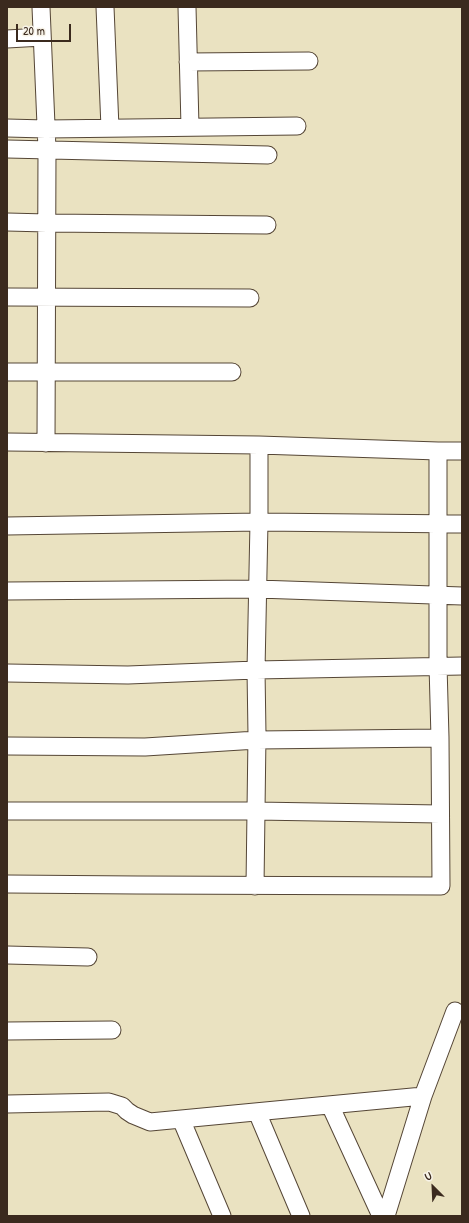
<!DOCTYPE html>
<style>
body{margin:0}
#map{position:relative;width:469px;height:1223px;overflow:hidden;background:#eae2c1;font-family:"Patrick Hand",sans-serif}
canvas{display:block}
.frame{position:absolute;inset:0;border:8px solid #3b2a1e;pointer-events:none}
.north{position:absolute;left:413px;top:1167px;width:40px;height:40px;-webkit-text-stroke:3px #f7f3e8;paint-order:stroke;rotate:336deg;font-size:11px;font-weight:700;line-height:16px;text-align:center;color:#3b2a1e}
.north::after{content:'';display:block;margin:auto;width:14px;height:18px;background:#3b2a1e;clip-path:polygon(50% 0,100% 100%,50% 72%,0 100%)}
.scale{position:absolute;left:16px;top:24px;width:55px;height:18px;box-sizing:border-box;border:2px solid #3b2a1e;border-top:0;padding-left:5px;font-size:12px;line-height:14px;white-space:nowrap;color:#3b2a1e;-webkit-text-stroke:3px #f7f3e8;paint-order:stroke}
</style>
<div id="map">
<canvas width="469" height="1223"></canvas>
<div class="frame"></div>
<div class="north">U</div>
<div class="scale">20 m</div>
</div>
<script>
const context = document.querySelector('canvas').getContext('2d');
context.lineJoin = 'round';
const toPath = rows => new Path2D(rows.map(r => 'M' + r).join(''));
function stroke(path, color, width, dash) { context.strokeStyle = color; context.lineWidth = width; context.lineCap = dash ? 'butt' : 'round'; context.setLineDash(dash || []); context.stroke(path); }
const street = toPath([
 [41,7,47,149,46,443],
 [105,7,110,128],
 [187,7,190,127],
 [7,39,42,37],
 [188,62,309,61],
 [7,128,46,129,297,126],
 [7,149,268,155],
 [7,222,47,223,267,225],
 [7,297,250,298],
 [7,372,232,372],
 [7,442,259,445,438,451,462,451],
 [438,451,438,665,440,738],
 [7,526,259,522,462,524],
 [7,591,258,589,462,596],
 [7,673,128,675,256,670,462,666],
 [7,746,145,747,257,740,440,738,441,886,137,885,7,884],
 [7,811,256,811,440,814],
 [255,886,257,735,256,670,259,522,259,445],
 [7,955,88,957],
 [7,1031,112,1030],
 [7,1104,109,1102,122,1106,127,1111,133,1115,150,1122,423,1096],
 [330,1105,381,1216],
 [257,1112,301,1216],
 [181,1119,222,1216],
 [386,1216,423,1096,455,1011]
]);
stroke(street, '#554636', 19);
stroke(street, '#fff', 17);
</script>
